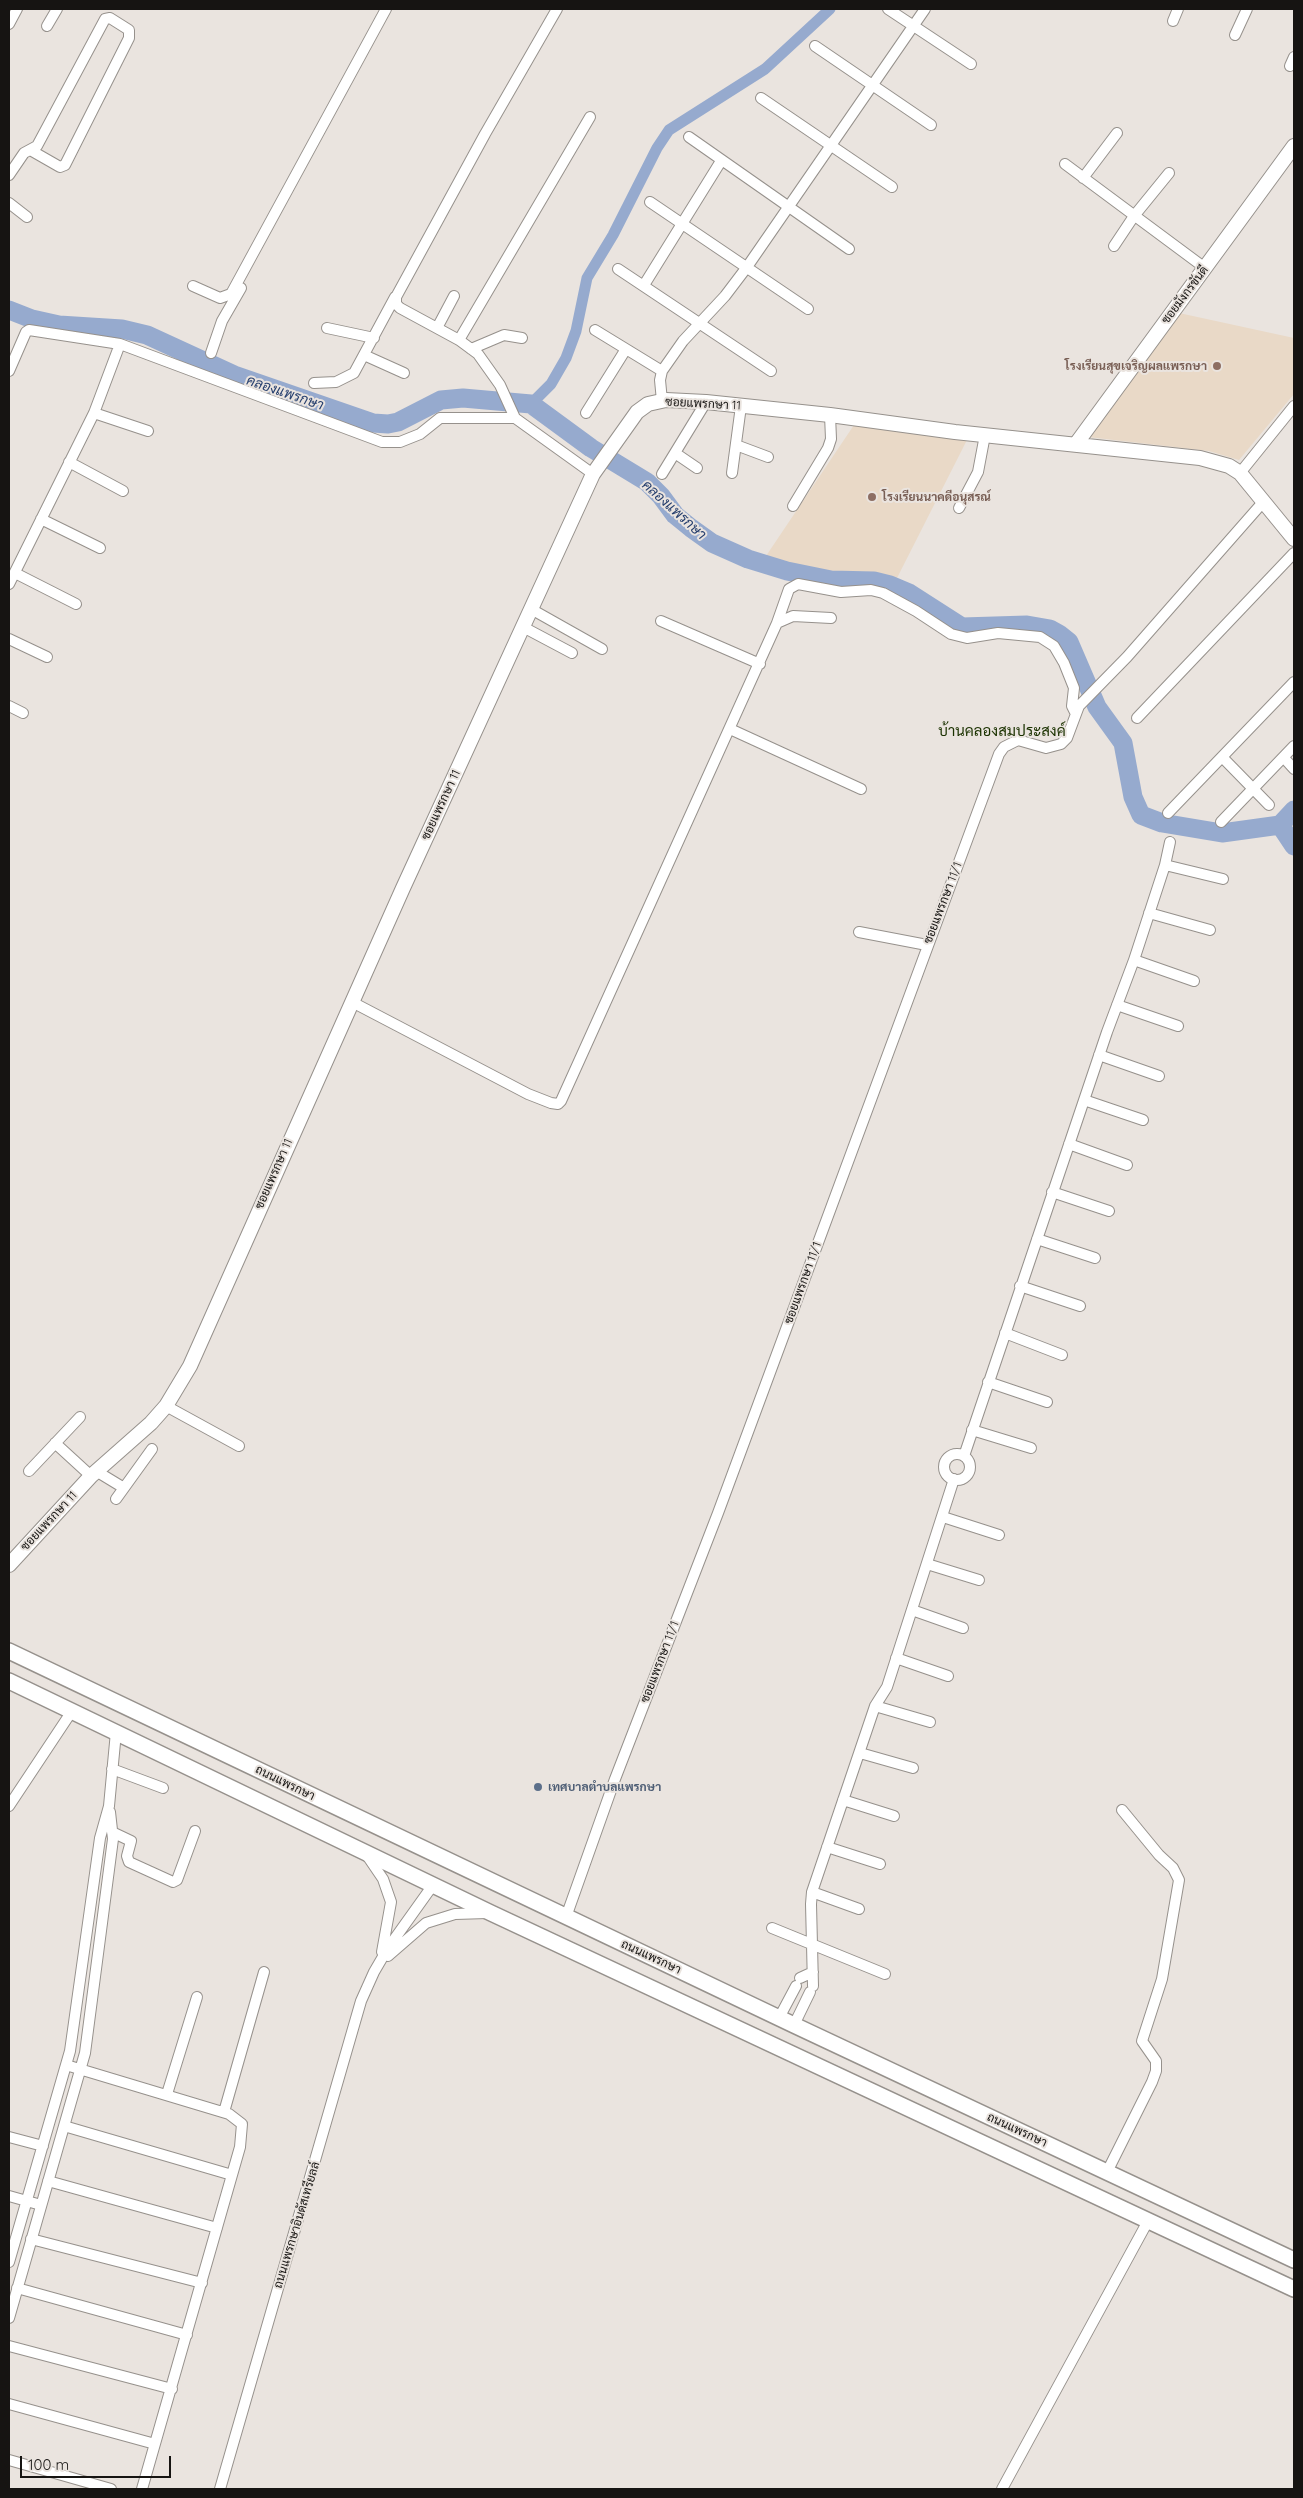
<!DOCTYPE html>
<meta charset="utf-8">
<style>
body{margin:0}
#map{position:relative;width:1303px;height:2498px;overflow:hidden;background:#eae4df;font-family:Quicksand,sans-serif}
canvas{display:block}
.frame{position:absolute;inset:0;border:10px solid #161412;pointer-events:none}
.scale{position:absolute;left:20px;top:2456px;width:151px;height:22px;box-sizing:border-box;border:2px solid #161412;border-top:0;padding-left:6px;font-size:15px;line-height:18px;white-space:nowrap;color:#161412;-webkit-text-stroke:4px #eae4df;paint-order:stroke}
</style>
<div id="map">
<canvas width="1303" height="2498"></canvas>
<div class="frame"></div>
<div class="scale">100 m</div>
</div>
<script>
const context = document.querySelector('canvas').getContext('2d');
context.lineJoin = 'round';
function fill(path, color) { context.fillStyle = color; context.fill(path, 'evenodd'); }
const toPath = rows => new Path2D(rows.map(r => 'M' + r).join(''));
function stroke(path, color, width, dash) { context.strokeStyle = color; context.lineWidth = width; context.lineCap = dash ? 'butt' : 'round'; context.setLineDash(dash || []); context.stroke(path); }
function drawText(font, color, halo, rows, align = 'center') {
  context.font = font + ' Quicksand,Sarabun,sans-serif'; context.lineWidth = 4; context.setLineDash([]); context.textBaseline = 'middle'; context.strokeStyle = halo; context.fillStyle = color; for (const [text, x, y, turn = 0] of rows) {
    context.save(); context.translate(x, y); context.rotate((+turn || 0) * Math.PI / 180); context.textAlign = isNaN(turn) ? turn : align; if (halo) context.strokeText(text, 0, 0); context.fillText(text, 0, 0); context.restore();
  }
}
const education = toPath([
 [1179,313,1294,338,1294,394,1239,460,1209,451,1088,437],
 [856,422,968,438,896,580,870,574,820,571,766,556]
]);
const canal = toPath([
 [531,404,551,384,566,358,576,331,587,278,613,235,657,148,669,130,765,69,830,9]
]);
const river = toPath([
 [9,310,32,319,59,325,122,329,147,335,234,375,373,423,388,424,398,422,441,400,463,398,531,404,591,448,647,482,661,496,675,515,691,528,712,543,748,559,787,571,831,580,874,581,890,585,909,593,962,627,1027,625,1050,629,1059,634,1069,642,1097,707,1123,743,1133,797,1141,815,1162,823,1222,833,1280,825,1294,846],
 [1280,825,1294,810]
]);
const minor = toPath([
 [888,9,971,64],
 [1173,21,1178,9],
 [9,24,17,9],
 [47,26,57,9],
 [1235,35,1247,9],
 [815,46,931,125],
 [1290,66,1294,57],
 [761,98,892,187],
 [689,137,849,249],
 [1065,164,1205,268],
 [9,175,24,153,37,146,105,19,110,18,129,30,129,38,65,165,60,167,32,151],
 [1083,178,1117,133],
 [650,202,808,309],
 [9,203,27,217],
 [1114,246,1134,216,1169,173],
 [618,269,771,371],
 [644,285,721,161],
 [193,286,220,298,231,294,386,9],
 [327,328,374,338],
 [437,328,454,296],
 [595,330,662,371],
 [459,340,590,117],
 [471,349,504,335,522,338],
 [211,353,222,321,241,288],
 [364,355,404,373],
 [9,371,26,332,29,330,120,344,382,442,400,442,420,434,440,418,515,418,593,474],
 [314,383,336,382,354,373,395,297],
 [662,401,660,380,662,371,683,341,725,296,747,267,925,9],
 [94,413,148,431],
 [586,413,626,349],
 [515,418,500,385,478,354,459,340,400,308,396,304,396,297,485,134,557,9],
 [736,445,768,457],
 [675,453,697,468],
 [69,462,123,491],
 [732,473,741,406],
 [1240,473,1294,406],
 [662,474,706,402],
 [793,506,828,448,831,439,830,415],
 [959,508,978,472,985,435],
 [41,519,100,548],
 [15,573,76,604],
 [9,584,94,413,120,344],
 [531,609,602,649],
 [661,621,760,664],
 [777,623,789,589,798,584,841,592,871,590,883,593,916,611,951,634,967,638,998,633,1040,637,1054,646,1064,663,1074,688,1072,706,1076,714],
 [523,627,572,653],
 [9,639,47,657],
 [9,706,23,713],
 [1137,718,1294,553],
 [730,729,861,789],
 [1223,758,1269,805],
 [1284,758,1294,769],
 [1168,813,1294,682],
 [1221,822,1294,746],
 [1165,865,1223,879],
 [1149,913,1210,930],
 [859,932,927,945],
 [1134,960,1194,981],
 [352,1002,528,1094,551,1103,558,1104,561,1101,777,623,793,616,831,618],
 [1117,1005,1178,1026],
 [1099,1055,1159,1076],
 [1084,1100,1143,1120],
 [1069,1144,1127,1165],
 [1052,1192,1109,1211],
 [1037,1239,1095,1258],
 [1020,1286,1080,1306],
 [1005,1333,1062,1355],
 [988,1382,1047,1402],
 [166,1406,239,1446],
 [972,1430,1031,1448],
 [55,1443,91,1476],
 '944 1467a13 13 0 1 1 26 0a13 13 0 1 1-26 0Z',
 [964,1456,1107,1032,1134,960,1165,865,1170,842],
 [29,1471,80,1417],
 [96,1471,124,1488],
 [116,1499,152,1449],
 [943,1517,999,1535],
 [927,1564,979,1580],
 [912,1610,963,1628],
 [896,1658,948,1676],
 [875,1706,930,1722],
 [860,1753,913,1768],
 [112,1769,163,1788],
 [843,1800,894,1816],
 [9,1806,72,1711],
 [112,1832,131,1841,127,1856,129,1862,173,1882,177,1880,195,1831],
 [827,1847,880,1864],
 [366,1854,383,1879,391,1902,382,1952],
 [812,1892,859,1909],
 [566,1917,615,1779,718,1513,999,754,1004,747,1018,740,1046,748,1061,744,1067,738,1079,706,1127,657,1264,501],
 [772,1928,885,1974],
 [388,1956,426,1923,455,1914,487,1913],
 [800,1978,813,1972],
 [813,1986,811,1904,812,1892,875,1706,887,1687,954,1479],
 [779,2018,796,1986],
 [794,2025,810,1992],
 [66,2065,229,2114,242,2124,240,2147,142,2489],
 [167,2094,197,1997],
 [224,2112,264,1972],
 [64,2126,232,2175],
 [9,2137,43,2146],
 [1107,2172,1152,2082,1156,2071,1156,2061,1142,2041,1162,1979,1179,1880,1173,1868,1159,1855,1122,1810],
 [48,2181,217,2228],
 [9,2196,41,2205],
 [31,2239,202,2283],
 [9,2262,70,2051,100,1838,109,1806,116,1732],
 [17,2288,187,2335],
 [9,2318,85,2053,113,1839,110,1812],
 [9,2346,172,2389],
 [9,2404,155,2444],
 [9,2460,111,2489],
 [220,2489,361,2001,374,1972,388,1948,433,1885],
 [1002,2489,1148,2221]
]);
const tertiary = toPath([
 [1076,444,1294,146],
 [9,1565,91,1476,151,1423,166,1406,190,1366,403,888,593,474,637,412,648,404,666,400,706,402,830,415,955,432,1200,458,1229,466,1240,473,1294,539]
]);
const secondary = toPath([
 [9,1651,794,2025,1294,2260],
 [9,1681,491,1913,1294,2289]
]);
const markers = [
 [1217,366,5,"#8d6e63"],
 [872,497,5,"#8d6e63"],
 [538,1787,5,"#5c6f8a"]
];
const streetNames = [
 ["ซอยมังกรขันดี",1185,295,-53],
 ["ซอยแพรกษา 11",703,404,3],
 ["ซอยแพรกษา 11",441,805,-65],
 ["ซอยแพรกษา 11/1",943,903,-69],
 ["ซอยแพรกษา 11",274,1174,-66],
 ["ซอยแพรกษา 11/1",803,1283,-70],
 ["ซอยแพรกษา 11",49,1521,-47],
 ["ซอยแพรกษา 11/1",660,1662,-69],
 ["ถนนแพรกษา",285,1783,26],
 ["ถนนแพรกษา",651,1957,25],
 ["ถนนแพรกษา",1017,2130,25],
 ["ถนนแพรกษาอินดัสเทรียลล์",297,2225,-73]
];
const educationNames = [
 ["โรงเรียนสุขเจริญผลแพรกษา",1207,366],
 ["โรงเรียนนาคดีอนุสรณ์",882,497,"left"]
];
const serviceNames = [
 ["เทศบาลตำบลแพรกษา",548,1787]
];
const waterNames = [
 ["คลองแพรกษา",285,393,19],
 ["คลองแพรกษา",674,510,42]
];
const quarterNames = [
 ["บ้านคลองสมประสงค์",1002,731]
];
fill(education, '#e9d9c7');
stroke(canal, '#96aace', 11);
stroke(river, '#96aace', 19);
stroke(minor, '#96918c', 12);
stroke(tertiary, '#96918c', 16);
stroke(secondary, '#96918c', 18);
stroke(minor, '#fff', 10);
stroke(tertiary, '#fff', 14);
stroke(secondary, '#fff', 15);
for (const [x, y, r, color] of markers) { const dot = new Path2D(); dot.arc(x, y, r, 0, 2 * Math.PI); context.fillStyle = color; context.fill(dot); stroke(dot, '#eae4df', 2); }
drawText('12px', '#161412', '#eae4df', streetNames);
drawText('bold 12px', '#785e54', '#eae4df', educationNames, 'right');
drawText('bold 12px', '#4e5e75', '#eae4df', serviceNames, 'left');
drawText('italic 14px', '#263f6e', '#eae4df', waterNames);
drawText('15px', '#1b3200', '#eae4df', quarterNames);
</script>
